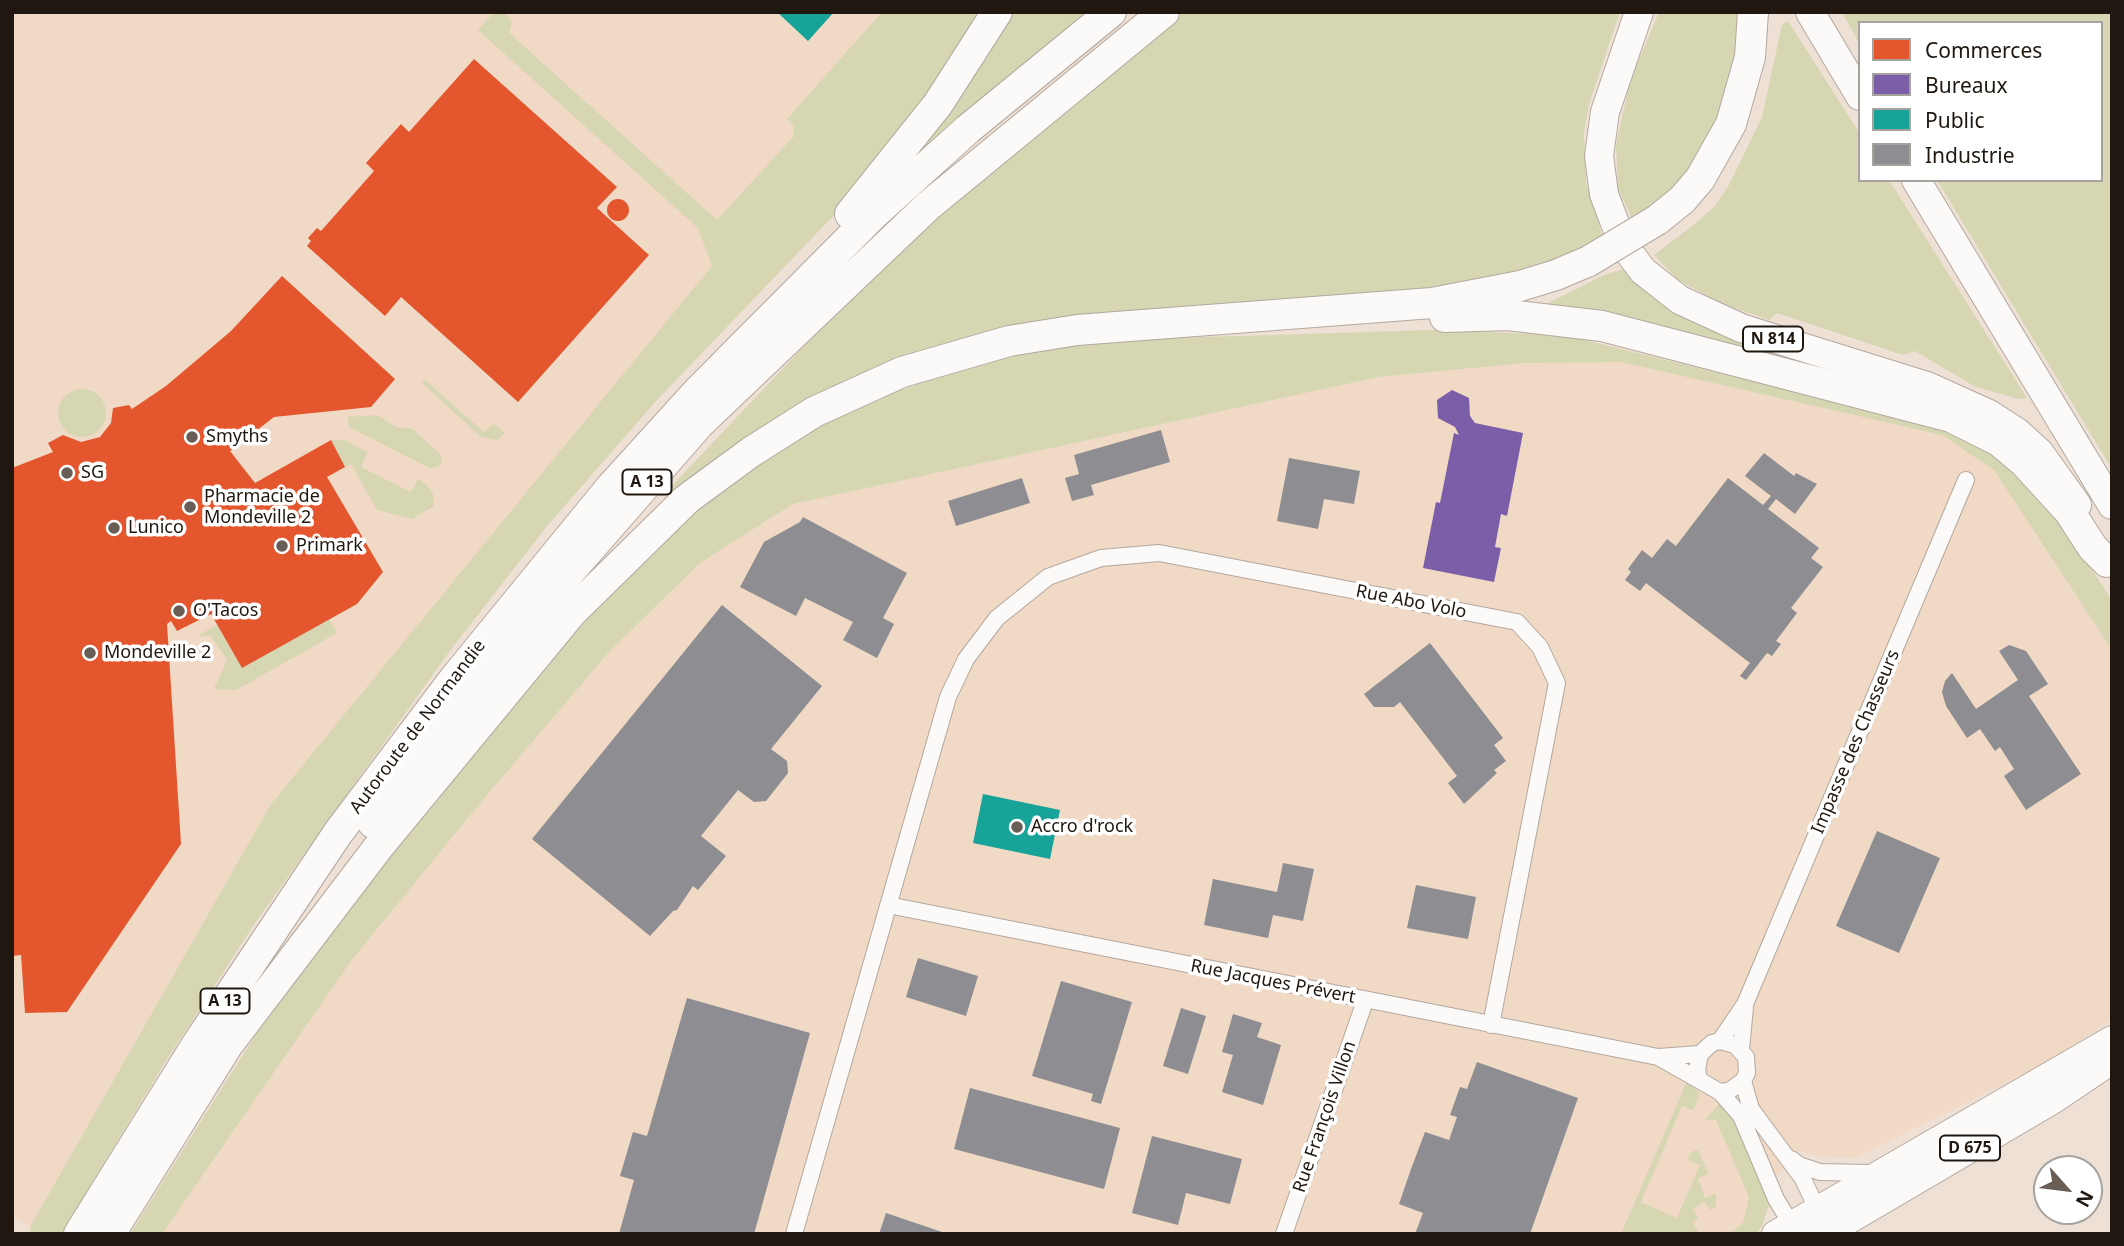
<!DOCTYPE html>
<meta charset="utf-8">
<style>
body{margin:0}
#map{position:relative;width:2124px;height:1246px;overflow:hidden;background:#eee0d4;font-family:"Noto Sans",sans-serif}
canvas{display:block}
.frame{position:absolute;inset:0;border:14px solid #201810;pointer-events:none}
.legend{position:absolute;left:1858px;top:21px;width:245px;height:161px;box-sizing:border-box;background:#fff;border:2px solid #a6a39f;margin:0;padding:9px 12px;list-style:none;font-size:21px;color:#201810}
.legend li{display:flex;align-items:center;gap:14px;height:35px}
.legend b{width:35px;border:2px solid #a6a39f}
.north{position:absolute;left:2033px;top:1155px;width:70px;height:70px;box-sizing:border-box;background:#fff;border:2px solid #a6a39f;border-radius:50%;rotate:118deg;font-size:19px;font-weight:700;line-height:28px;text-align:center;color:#201810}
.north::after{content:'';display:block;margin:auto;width:24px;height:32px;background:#685e55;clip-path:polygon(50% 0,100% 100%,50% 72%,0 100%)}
</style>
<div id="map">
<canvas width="2124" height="1246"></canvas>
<div class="frame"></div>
<ul class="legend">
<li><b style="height:19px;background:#e4572e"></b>Commerces</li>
<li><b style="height:19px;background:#7b5ea7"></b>Bureaux</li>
<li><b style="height:19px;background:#17a398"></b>Public</li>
<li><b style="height:19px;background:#8d8d92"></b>Industrie</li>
</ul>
<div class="north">N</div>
</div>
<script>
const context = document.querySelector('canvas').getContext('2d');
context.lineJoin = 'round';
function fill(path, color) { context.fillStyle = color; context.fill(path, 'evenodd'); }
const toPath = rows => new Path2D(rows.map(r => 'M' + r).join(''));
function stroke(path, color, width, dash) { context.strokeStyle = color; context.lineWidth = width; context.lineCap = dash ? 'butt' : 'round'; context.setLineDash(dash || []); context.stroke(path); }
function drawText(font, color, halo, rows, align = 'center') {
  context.font = font + ' "Noto Sans",sans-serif'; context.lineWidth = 7; context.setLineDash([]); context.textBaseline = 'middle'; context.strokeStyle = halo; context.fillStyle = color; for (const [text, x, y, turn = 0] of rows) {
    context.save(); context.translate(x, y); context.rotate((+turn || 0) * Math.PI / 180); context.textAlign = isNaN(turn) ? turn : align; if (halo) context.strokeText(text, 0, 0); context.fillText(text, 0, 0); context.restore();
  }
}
const built = toPath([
 [12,12,933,12,271,804,30,1227,12,1216],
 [1621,362,1942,435,1994,470,2112,650,2112,1019,2053,1059,1855,1158,1822,1157,1800,1152,1762,1190,1748,1234,162,1234,351,961,481,802,610,651,700,563,793,504,1379,377,1525,363]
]);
const green = toPath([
 [494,12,504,12,512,22,509,33,717,220,794,136,793,125,787,119,882,12,986,12,860,188,656,401,548,525,452,648,255,923,164,1064,61,1234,31,1234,30,1227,271,804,712,266,698,228,478,30],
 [1009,12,1086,12,918,155,916,153],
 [1180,12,1620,12,1589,104,1584,132,1586,183,1604,241,1573,258,1481,283,955,346,669,502,671,487,855,292,968,187],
 [1659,12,1745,12,1734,88,1701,166,1634,224,1618,188,1616,145,1630,81],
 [1842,12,2112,12,2112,469,1937,180,2101,180,2101,23,1860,23,1860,45],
 [1788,21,1860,134,1860,180,1889,180,2027,398,2018,399,1974,386,1915,351,1903,355,1777,313,1769,320,1723,304,1678,280,1654,255,1696,223,1714,207,1729,185,1762,117,1782,25],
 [1624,269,1642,285,1786,353,1863,383,1543,306,1604,275],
 [1432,330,1564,335,1947,429,2000,458,2021,477,2071,536,2112,601,2112,650,1994,470,1942,435,1621,362,1525,363,1379,377,793,504,700,563,610,651,481,802,351,961,162,1234,130,1234,256,1034,339,918,458,766,607,591,671,529,727,483,784,446,862,404,995,356,1109,340],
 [425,380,484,432,494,424,505,433,497,440,481,437,422,383],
 '58 413a24 24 0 1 1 48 0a24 24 0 1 1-48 0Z',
 [377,415,398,428,411,428,440,454,442,462,437,467,430,468,349,427,348,417],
 [331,440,344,440,368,452,361,467,411,492,418,479,426,484,433,494,434,506,412,519,377,510,351,464,345,467],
 [329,619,337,633,236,690,214,689,227,660,211,636,197,636,217,625,242,668],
 [1689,1077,1699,1094,1695,1106,1693,1110,1682,1106,1641,1202,1677,1218,1700,1165,1688,1160,1691,1152,1698,1150,1708,1173,1698,1179,1705,1198,1716,1194,1716,1206,1711,1210,1704,1201,1693,1209,1698,1218,1692,1223,1700,1234,1621,1234],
 [1719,1104,1737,1118,1762,1182,1769,1205,1762,1226,1756,1234,1729,1234,1743,1223,1749,1197,1716,1120,1705,1120]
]);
const shops = toPath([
 [474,59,617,187,597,208,649,255,518,402,401,297,385,316,307,246,311,241,308,238,317,228,321,231,374,171,366,163,401,124,409,132],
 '607 210a11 11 0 1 1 22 0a11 11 0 1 1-22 0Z',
 [282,276,395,379,371,407,274,417,230,451,255,483,331,440,345,467,327,477,383,572,357,604,242,668,211,614,177,631,171,621,167,624,181,844,67,1012,25,1013,21,955,12,956,12,468,53,452,48,443,63,435,81,442,100,437,111,423,113,408,129,405,132,409,166,386,231,331]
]);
const offices = toPath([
 [1452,390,1469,398,1470,416,1475,423,1523,433,1507,516,1501,514,1495,547,1501,548,1494,582,1423,568,1436,502,1440,503,1454,433,1459,435,1455,427,1438,418,1437,400]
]);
const public = toPath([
 [777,12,834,12,808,41],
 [983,794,1060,810,1050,859,973,843]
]);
const industry = toPath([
 [1161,430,1170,462,1091,485,1094,495,1072,501,1065,478,1079,474,1074,455],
 [1764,453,1794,476,1796,473,1817,484,1795,514,1776,499,1768,509,1819,548,1811,558,1823,567,1791,608,1797,613,1776,641,1781,644,1772,656,1767,653,1746,680,1740,676,1750,663,1646,583,1640,591,1625,580,1631,572,1628,569,1642,550,1652,558,1667,539,1676,546,1728,478,1763,505,1771,496,1745,476],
 [1289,458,1360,471,1354,504,1324,499,1318,529,1277,521],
 [1022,478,1030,503,956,526,948,501],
 [803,517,907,573,883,618,894,624,877,658,843,640,853,622,805,598,796,616,740,587,764,542,800,522],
 [722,605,822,686,771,749,787,761,788,773,766,801,754,802,738,790,701,836,726,856,698,890,693,886,677,910,673,911,650,936,532,839],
 [1430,643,1503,738,1494,745,1506,761,1494,770,1497,773,1464,804,1448,783,1457,776,1400,702,1394,707,1374,707,1364,694],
 [2009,645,2026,651,2048,684,2029,696,2081,774,2026,810,2004,776,2014,769,2000,747,1995,751,1980,729,1967,738,1946,706,1942,692,1945,681,1952,673,1976,709,2018,680,1999,651],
 [1877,831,1940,858,1899,953,1836,926],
 [1283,863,1314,869,1303,921,1273,915,1268,938,1204,925,1213,879,1277,892],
 [1416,885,1476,897,1468,939,1407,928],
 [918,958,978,976,966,1016,906,997],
 [1061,981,1132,1002,1101,1104,1091,1101,1093,1094,1032,1076],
 [687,998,810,1033,754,1234,619,1234,634,1180,620,1176,633,1132,647,1136],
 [1181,1008,1206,1016,1188,1074,1163,1066],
 [1233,1014,1262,1023,1257,1037,1281,1045,1263,1105,1222,1092,1233,1055,1222,1052],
 [1477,1062,1578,1098,1530,1234,1415,1234,1423,1213,1399,1204,1411,1169,1425,1132,1449,1140,1457,1117,1450,1115,1460,1087,1467,1089],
 [970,1088,1120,1128,1104,1189,954,1149],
 [1152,1136,1242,1159,1230,1204,1186,1193,1178,1225,1132,1213],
 [886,1213,945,1233,945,1234,879,1234]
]);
const minor = toPath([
 [888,905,1658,1057,1700,1054],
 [1720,1041,1745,1004,1966,480],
 [1741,1050,1745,1007],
 [1660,1058,1720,1092,1729,1091,1743,1081,1747,1073,1746,1057,1735,1045,1720,1041,1712,1043,1700,1054,1697,1070,1699,1078],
 [1743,1081,1751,1109,1803,1179,1817,1209,1816,1216],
 [1720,1092,1741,1116,1776,1199,1791,1224,1810,1230,1836,1228],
 [1791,1159,1799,1165,1820,1172,1870,1173],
 [794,1234,948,697,966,659,997,618,1048,577,1101,558,1159,553,1517,622,1540,647,1557,683,1491,1025],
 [1284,1234,1365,1001]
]);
const primary = toPath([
 [1775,1234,2112,1039],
 [1826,1234,2054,1100,2112,1061]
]);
const trunk = toPath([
 [1639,12,1605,112,1599,156,1604,194,1614,221,1628,251,1643,271,1680,300,1741,328,1927,386,1989,414,2017,432,2039,452,2077,505],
 [1810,12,1860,96],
 [1916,180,2112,505]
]);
const motorway = toPath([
 [850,214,938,104,997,12],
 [1657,220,1682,200,1700,179,1731,124,1750,57,1753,12],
 [1445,317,1508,315,1602,326,1951,417,1999,441,2024,462,2069,511,2093,548,2107,562],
 [373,823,538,608,699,424,928,206,1164,12],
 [230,1042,380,845,572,612,687,499,751,452,814,412,902,372,1009,341,1077,330,1432,303,1520,286,1556,275,1589,261],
 [79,1234,199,1041,338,833,454,679,610,488,698,391,875,213,968,129,1111,12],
 [110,1234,240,1025]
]);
const motorwayBridge = toPath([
 [1589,261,1657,220]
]);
const markers = [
 [192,437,7,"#685e55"],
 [67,473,7,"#685e55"],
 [190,507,7,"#685e55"],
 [114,528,7,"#685e55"],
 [282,546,7,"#685e55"],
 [179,611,7,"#685e55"],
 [90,653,7,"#685e55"],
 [1017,827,7,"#685e55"]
];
const shields = [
 [1773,339,60],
 [647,482,49],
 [225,1001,49],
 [1970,1148,60]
];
const shieldNames = [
 ["N 814",1773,339],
 ["A 13",647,482],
 ["A 13",225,1001],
 ["D 675",1970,1148]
];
const poiNames = [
 ["Smyths",206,437],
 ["SG",81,473],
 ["Pharmacie de",204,497],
 ["Mondeville 2",204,518],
 ["Lunico",128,528],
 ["Primark",296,546],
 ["O'Tacos",193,611],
 ["Mondeville 2",104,653],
 ["Accro d'rock",1031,827]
];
const streetNames = [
 ["Rue Abo Volo",1411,602,11],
 ["Autoroute de Normandie",418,727,-53],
 ["Impasse des Chasseurs",1856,742,-67],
 ["Rue Jacques Prévert",1273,982,11],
 ["Rue François Villon",1325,1117,-71]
];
fill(built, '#f0d9c5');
fill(green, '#d6d6b3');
fill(shops, '#e4572e');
fill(offices, '#7b5ea7');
fill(public, '#17a398');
fill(industry, '#8d8d92');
stroke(minor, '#b3a89f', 18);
stroke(primary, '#b3a89f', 28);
stroke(trunk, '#b3a89f', 30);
stroke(motorway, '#b3a89f', 32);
stroke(minor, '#fcfaf9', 16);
stroke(primary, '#fcfaf9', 26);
stroke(trunk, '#fcfaf9', 28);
stroke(motorway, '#fcfaf9', 30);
stroke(motorwayBridge, '#b3a89f', 32, []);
stroke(motorwayBridge, '#fcfaf9', 30);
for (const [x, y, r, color] of markers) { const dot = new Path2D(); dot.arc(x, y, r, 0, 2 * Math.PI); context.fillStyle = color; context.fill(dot); stroke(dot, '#fff', 2.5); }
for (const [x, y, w] of shields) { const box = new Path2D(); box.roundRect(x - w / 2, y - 12.5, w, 25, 5); context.fillStyle = '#fff'; context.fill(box); stroke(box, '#201810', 2); }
drawText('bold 16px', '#201810', null, shieldNames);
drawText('18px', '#201810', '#fff', poiNames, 'left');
drawText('18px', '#201810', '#fff', streetNames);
</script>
